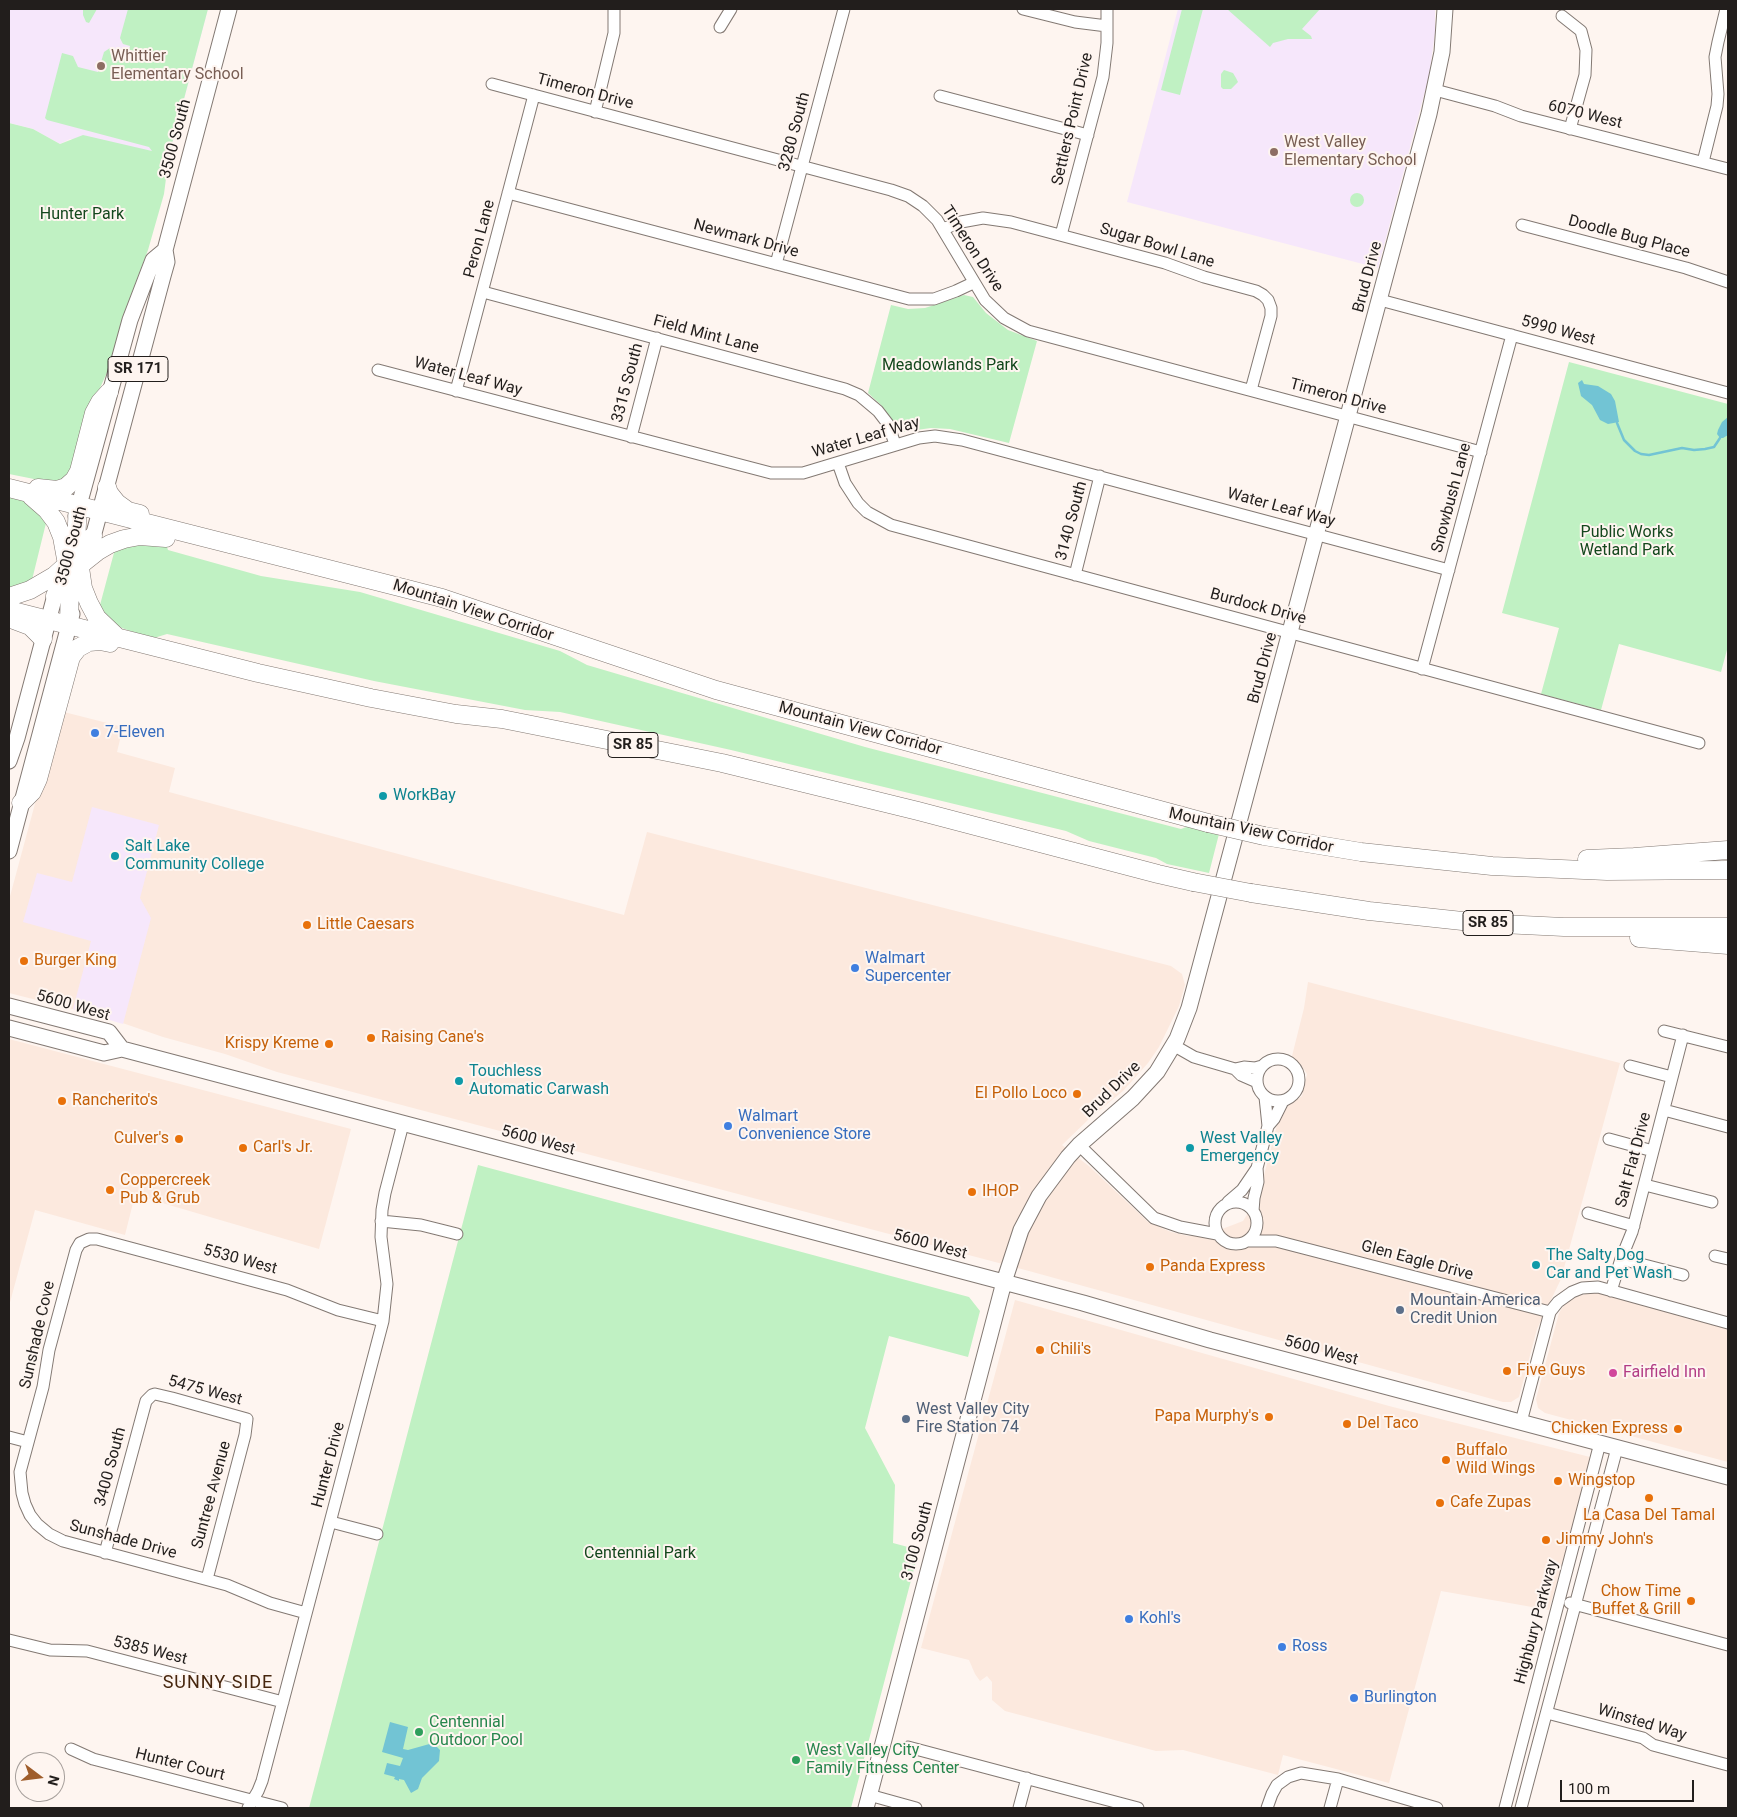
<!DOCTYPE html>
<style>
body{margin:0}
#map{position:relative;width:1737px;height:1817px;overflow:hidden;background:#fef5f0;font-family:Roboto,sans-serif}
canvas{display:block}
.frame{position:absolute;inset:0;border:10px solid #221e1c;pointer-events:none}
.north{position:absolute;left:15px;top:1752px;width:50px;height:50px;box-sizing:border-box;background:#fef5f0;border:1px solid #a69f9b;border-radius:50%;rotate:105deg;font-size:14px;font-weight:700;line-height:20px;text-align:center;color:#221e1c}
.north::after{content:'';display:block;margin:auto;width:18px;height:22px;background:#9f5d2b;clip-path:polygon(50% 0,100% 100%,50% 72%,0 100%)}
.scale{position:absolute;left:1560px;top:1780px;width:134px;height:22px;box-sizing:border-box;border:2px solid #221e1c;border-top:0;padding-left:6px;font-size:15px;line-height:18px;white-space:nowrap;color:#221e1c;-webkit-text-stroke:4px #fef5f0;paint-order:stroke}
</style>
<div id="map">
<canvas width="1737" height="1817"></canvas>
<div class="frame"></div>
<div class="north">N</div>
<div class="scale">100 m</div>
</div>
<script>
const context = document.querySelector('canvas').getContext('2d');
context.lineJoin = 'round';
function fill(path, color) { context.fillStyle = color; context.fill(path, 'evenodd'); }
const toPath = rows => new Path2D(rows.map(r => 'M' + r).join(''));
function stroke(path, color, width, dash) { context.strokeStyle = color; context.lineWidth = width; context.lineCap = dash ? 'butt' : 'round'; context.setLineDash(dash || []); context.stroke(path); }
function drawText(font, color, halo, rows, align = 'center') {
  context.font = font + ' Roboto,sans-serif'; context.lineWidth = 4; context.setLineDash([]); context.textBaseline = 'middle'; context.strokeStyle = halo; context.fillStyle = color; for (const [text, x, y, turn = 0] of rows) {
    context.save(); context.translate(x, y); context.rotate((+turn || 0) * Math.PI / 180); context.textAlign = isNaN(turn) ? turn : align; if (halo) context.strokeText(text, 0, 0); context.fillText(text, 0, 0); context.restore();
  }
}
const built = toPath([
 [60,711,123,727,117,752,175,768,169,792,624,915,647,832,1171,966,1182,974,1185,985,1179,1006,1159,1047,1148,1063,1123,1091,1090,1118,1062,1145,1090,1167,1148,1222,1171,1232,1188,1236,1204,1236,1243,1221,1259,1195,1279,1117,1287,1106,1302,1096,1307,1074,1301,1065,1292,1056,1304,1008,1308,982,1620,1063,1561,1279,1537,1329,1519,1397,1511,1402,1503,1402,1029,1271,277,1072,225,1054,163,1037,108,1018,9,993,9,900],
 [9,1039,351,1129,319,1249,135,1195,125,1235,35,1210,9,1306],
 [1594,1292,1728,1328,1728,1462,1545,1413,1538,1408,1536,1399,1559,1313,1566,1302,1571,1298],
 [1015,1300,1389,1406,1590,1457,1588,1473,1549,1610,1441,1591,1389,1783,1283,1755,1278,1775,1183,1750,1156,1751,1005,1711,992,1700,992,1682,987,1676,980,1681,975,1674,969,1660,921,1648]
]);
const education = toPath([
 [9,9,208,9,169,156,70,139,60,144,33,129,9,123],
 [1178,9,1435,9,1435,32,1429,76,1378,268,1127,202],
 [92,807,159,825,140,898,151,918,123,1024,73,1009,91,941,23,922,37,873,72,882]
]);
const green = toPath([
 [83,9,97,9,89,23,86,22,83,15],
 [128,9,208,9,169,155,164,194,148,250,125,311,109,368,96,397,67,480,49,482,9,474,9,123,33,129,60,144,83,135,152,151,149,147,47,120,45,118,62,53,73,56,78,67,98,72,104,52,110,48,128,53,130,46,123,44,120,38],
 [1182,9,1203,9,1180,95,1161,90],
 [1227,9,1320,9,1302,29,1311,36,1312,39,1288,39,1273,43,1270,47],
 [1224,70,1233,73,1236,78,1238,82,1231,89,1223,89,1221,87,1221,74],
 '1350 200a7 7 0 1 1 14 0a7 7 0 1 1-14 0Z',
 [964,295,973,297,986,313,1008,330,1037,341,1009,443,950,429,931,428,902,432,897,428,881,405,868,393,891,305,908,309,925,308],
 [1569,362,1728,404,1728,646,1721,672,1619,644,1601,710,1541,694,1559,628,1502,613],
 [9,495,26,500,47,519,32,580,9,590],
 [131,544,166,544,168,550,261,576,360,592,560,651,587,665,865,747,1181,829,1189,826,1219,834,1209,873,1167,864,1156,858,1089,841,1066,831,731,750,560,712,525,710,374,681,167,634,154,638,133,632,122,628,113,622,104,614,100,605,115,549],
 [478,1165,969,1297,980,1311,968,1357,889,1336,865,1428,895,1485,893,1543,919,1550,851,1808,309,1808]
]);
const water = toPath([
 [1582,380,1584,384,1598,386,1611,394,1615,401,1619,422,1608,424,1600,420,1592,405,1581,396,1578,383],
 [1728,417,1728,435,1723,438,1720,438,1717,434,1718,430,1722,422],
 [390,1722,408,1727,403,1749,408,1750,433,1743,440,1750,439,1761,422,1778,418,1789,411,1793,404,1780,399,1779,399,1781,394,1779,395,1777,384,1774,387,1763,400,1766,403,1758,382,1752]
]);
const stream = toPath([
 [1617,423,1624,440,1635,451,1641,454,1649,455,1682,448,1694,450,1705,449,1714,447,1720,438]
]);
const minor = toPath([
 [1023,9,1075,22,1107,26],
 [1562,16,1581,31,1586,50,1585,75,1570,129],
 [720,27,731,9],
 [492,84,891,190,908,196,923,206,937,220,985,300,1004,318,1028,331,1481,452],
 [1435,90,1495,106,1521,116,1728,169],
 [940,96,1088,135],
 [595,112,614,33,614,9],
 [1703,162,1717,106,1718,94,1715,57,1718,42,1726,9],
 [508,193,909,299,934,299,956,291,973,283],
 [1522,225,1686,268,1728,282],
 [943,229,961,222,983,218,1011,222,1165,263,1204,277,1256,291,1263,295,1268,300,1271,308,1271,316,1251,390],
 [1061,235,1103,77,1107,43,1107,9],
 [776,264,844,9],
 [483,292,845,389,859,395,878,411,888,424,895,444],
 [1380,300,1728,393],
 [378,370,771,473,803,473,919,438,935,436,962,440,1449,570],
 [456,391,534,95],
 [631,437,657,338],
 [838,463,845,483,858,503,867,512,891,525,1699,743],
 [1075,575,1100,476],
 [1422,669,1512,335],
 [1664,1031,1728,1047],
 [1173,1045,1194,1057,1235,1069,1244,1067,1255,1068,1262,1066],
 '1257 1080a21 21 0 1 1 42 0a21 21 0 1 1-42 0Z',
 [1630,1066,1672,1077],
 [1235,1069,1241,1075,1257,1082],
 [1664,1110,1728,1127],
 [1268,1126,1274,1119,1283,1101],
 [1609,1139,1653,1151],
 [1079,1145,1154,1218,1180,1227,1217,1234],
 [1645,1185,1712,1202],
 '1215 1223a21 21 0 1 1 42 0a21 21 0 1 1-42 0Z',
 [1228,1202,1242,1190,1257,1168],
 [1253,1211,1254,1198,1258,1182,1257,1168,1268,1126,1265,1097],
 [1588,1213,1634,1226],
 [381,1221,421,1225,457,1234],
 [1247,1241,1276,1241,1550,1312],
 [1715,1256,1728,1259],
 [1621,1259,1683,1275],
 [1611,1291,1621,1259,1632,1232,1683,1035],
 [1521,1422,1550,1312,1558,1302,1572,1292,1582,1288,1598,1287,1728,1323],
 [9,1437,28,1442],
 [331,1522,377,1534],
 [105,1553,146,1401,152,1395,155,1394,172,1398,247,1419,245,1435,207,1579],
 [1570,1603,1728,1645],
 [306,1613,270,1603,227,1585,63,1541,49,1534,37,1524,30,1515,25,1504,22,1493,20,1472,43,1387,49,1350,76,1250,80,1243,89,1239,97,1239,287,1290,338,1310,383,1321],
 [9,1640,50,1650,87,1651,283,1702],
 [1547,1713,1643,1738,1653,1745,1728,1765],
 [908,1747,1138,1808],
 [71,1749,93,1759,282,1808],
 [869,1795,916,1808],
 [248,1808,258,1791,262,1781,383,1321,387,1284,381,1237,382,1210,385,1193,403,1124],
 [1019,1808,1027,1778],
 [1267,1808,1272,1794,1277,1785,1288,1777,1301,1773,1338,1779,1437,1808],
 [1330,1808,1338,1779],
 [1505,1808,1600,1443],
 [1521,1808,1617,1448]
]);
const major = toPath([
 [76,516,130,320,153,260,165,250],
 [90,548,163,276,167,262,165,250,229,9],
 [9,761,17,738,58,584],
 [9,851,72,614],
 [9,1006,109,1032,122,1049],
 [9,1028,104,1053,122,1049,1083,1303,1210,1340,1728,1477],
 [866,1808,1004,1282,1021,1230,1039,1196,1068,1157,1079,1145,1133,1098,1157,1072,1177,1039,1189,1008,1429,114,1442,52,1445,9]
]);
const highway = toPath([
 [107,487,109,493,117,503,128,511,140,514],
 [9,488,411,590,442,598,716,690,1208,823],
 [38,488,57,490,66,487,74,480,79,471,94,413,100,402,109,392],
 [31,496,47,510,56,522,62,537,70,581,69,625],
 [78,506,76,541,83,588,89,603,97,618,116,636],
 [55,596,61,584,69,574,98,551,110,544,124,539,140,536,166,538],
 [9,597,30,590,54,576,81,552,93,536],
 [9,610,258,673,371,698,456,714,502,719,722,763,918,811,1158,874,1193,882],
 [14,620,30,626,43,639],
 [21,803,32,792,38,779,71,657,78,648,89,642,100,641,110,643],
 [1264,836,1361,852,1492,866,1607,871,1728,870],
 [1587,859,1634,857,1728,850],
 [1251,893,1369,911,1481,923,1564,927,1728,927],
 [1639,938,1728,945]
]);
const highwayBridge = toPath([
 [1208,823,1264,836],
 [1193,882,1251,893]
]);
const markers = [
 [101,66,5,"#8d6e63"],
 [1274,152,5,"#8d6e63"],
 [95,733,5,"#3f7fe0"],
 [383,796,5,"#0f9aa8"],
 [115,856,5,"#0f9aa8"],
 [307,925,5,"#e8710a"],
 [24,961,5,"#e8710a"],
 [855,968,5,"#3f7fe0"],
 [371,1038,5,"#e8710a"],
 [329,1044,5,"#e8710a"],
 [459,1081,5,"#0f9aa8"],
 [1077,1094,5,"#e8710a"],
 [62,1101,5,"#e8710a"],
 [728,1126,5,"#3f7fe0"],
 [179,1139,5,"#e8710a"],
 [243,1148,5,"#e8710a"],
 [1190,1148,5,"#0f9aa8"],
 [110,1190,5,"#e8710a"],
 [972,1192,5,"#e8710a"],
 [1536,1265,5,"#0f9aa8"],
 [1150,1267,5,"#e8710a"],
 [1400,1310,5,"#5c6f8a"],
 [1040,1350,5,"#e8710a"],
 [1507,1371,5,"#e8710a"],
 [1613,1373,5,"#d1479c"],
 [1269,1417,5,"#e8710a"],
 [906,1419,5,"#5c6f8a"],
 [1347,1424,5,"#e8710a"],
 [1678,1429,5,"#e8710a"],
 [1446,1460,5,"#e8710a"],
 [1558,1481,5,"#e8710a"],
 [1649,1498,5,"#e8710a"],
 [1440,1503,5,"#e8710a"],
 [1546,1540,5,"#e8710a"],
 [1691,1601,5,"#e8710a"],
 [1129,1619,5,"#3f7fe0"],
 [1282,1647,5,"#3f7fe0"],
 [1354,1698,5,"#3f7fe0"],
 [419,1732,5,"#2e9e5b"],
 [796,1760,5,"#2e9e5b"]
];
const shields = [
 [138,369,60],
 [633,745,50],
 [1488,923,50]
];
const shieldNames = [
 ["SR 171",138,369],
 ["SR 85",633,745],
 ["SR 85",1488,923]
];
const educationNames = [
 ["Whittier",111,57],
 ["Elementary School",111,75],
 ["West Valley",1284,143],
 ["Elementary School",1284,161]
];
const streetNames = [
 ["Timeron Drive",585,92,15],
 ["6070 West",1585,115,14],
 ["Settlers Point Drive",1073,119,-77],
 ["3280 South",795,132,-75],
 ["3500 South",176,139,-75],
 ["Doodle Bug Place",1629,237,15],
 ["Peron Lane",480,239,-75],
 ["Newmark Drive",746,239,15],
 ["Sugar Bowl Lane",1157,246,17],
 ["Timeron Drive",972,249,57],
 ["Brud Drive",1368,277,-75],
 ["5990 West",1558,331,15],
 ["Field Mint Lane",706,335,15],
 ["Water Leaf Way",468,377,15],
 ["3315 South",628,383,-75],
 ["Timeron Drive",1338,397,15],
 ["Water Leaf Way",866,438,-16],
 ["Snowbush Lane",1452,498,-75],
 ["Water Leaf Way",1281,508,15],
 ["3140 South",1072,521,-75],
 ["3500 South",72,546,-75],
 ["Burdock Drive",1258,607,15],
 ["Mountain View Corridor",473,611,18],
 ["Brud Drive",1263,668,-75],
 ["Mountain View Corridor",860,729,15],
 ["Mountain View Corridor",1251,831,12],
 ["5600 West",73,1006,16],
 ["Brud Drive",1112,1090,-44],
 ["5600 West",538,1141,15],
 ["Salt Flat Drive",1634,1160,-75],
 ["5600 West",930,1245,15],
 ["5530 West",240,1260,15],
 ["Glen Eagle Drive",1417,1261,15],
 ["Sunshade Cove",38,1335,-77],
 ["5600 West",1321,1351,15],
 ["5475 West",205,1391,15],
 ["Hunter Drive",329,1465,-75],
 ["3400 South",111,1467,-75],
 ["Suntree Avenue",212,1495,-75],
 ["Sunshade Drive",123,1540,15],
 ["3100 South",918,1541,-75],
 ["Highbury Parkway",1537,1622,-75],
 ["5385 West",150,1651,14],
 ["Winsted Way",1642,1723,17],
 ["Hunter Court",180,1765,14]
];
const parkNames = [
 ["Hunter Park",82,215],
 ["Meadowlands Park",950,366],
 ["Public Works",1627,533],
 ["Wetland Park",1627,551],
 ["Centennial Park",640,1554]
];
const shopNames = [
 ["7-Eleven",105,733],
 ["Walmart",865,959],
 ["Supercenter",865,977],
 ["Walmart",738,1117],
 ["Convenience Store",738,1135],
 ["Kohl's",1139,1619],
 ["Ross",1292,1647],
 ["Burlington",1364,1698]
];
const cultureNames = [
 ["WorkBay",393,796],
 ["Salt Lake",125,847],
 ["Community College",125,865],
 ["Touchless",469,1072],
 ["Automatic Carwash",469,1090],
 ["West Valley",1200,1139],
 ["Emergency",1200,1157],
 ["The Salty Dog",1546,1256],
 ["Car and Pet Wash",1546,1274]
];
const foodNames = [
 ["Little Caesars",317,925],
 ["Burger King",34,961],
 ["Raising Cane's",381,1038],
 ["Krispy Kreme",319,1044,"right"],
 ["El Pollo Loco",1067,1094,"right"],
 ["Rancherito's",72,1101],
 ["Culver's",169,1139,"right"],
 ["Carl's Jr.",253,1148],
 ["Coppercreek",120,1181],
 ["Pub & Grub",120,1199],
 ["IHOP",982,1192],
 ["Panda Express",1160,1267],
 ["Chili's",1050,1350],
 ["Five Guys",1517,1371],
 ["Papa Murphy's",1259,1417,"right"],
 ["Del Taco",1357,1424],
 ["Chicken Express",1668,1429,"right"],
 ["Buffalo",1456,1451],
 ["Wild Wings",1456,1469],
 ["Wingstop",1568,1481],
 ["Cafe Zupas",1450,1503],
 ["La Casa Del Tamal",1649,1516,"center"],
 ["Jimmy John's",1556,1540],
 ["Chow Time",1681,1592,"right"],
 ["Buffet & Grill",1681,1610,"right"]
];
const serviceNames = [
 ["Mountain America",1410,1301],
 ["Credit Union",1410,1319],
 ["West Valley City",916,1410],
 ["Fire Station 74",916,1428]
];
const hotelNames = [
 ["Fairfield Inn",1623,1373]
];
const leisureNames = [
 ["Centennial",429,1723],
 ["Outdoor Pool",429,1741],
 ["West Valley City",806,1751],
 ["Family Fitness Center",806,1769]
];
const neighbourhoodNames = [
 ["SUNNY SIDE",218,1683]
];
fill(built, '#fce9de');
fill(education, '#f6e7fb');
fill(green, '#c0f1c3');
fill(water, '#72c4d4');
stroke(stream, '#72c4d4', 2.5);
stroke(minor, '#837973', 13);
stroke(major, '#837973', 17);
stroke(highway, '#837973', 19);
stroke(minor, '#fff', 11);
stroke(major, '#fff', 15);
stroke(highway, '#fff', 18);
stroke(highwayBridge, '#837973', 19, []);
stroke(highwayBridge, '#fff', 18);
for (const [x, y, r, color] of markers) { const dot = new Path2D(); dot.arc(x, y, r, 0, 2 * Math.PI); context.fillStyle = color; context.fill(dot); stroke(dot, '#fef5f0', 2); }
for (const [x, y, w] of shields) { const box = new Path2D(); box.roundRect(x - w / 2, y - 12.5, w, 25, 4); context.fillStyle = '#fef5f0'; context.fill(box); stroke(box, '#221e1c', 1); }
drawText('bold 15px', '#221e1c', null, shieldNames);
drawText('16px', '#785e54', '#fef5f0', educationNames, 'left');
drawText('16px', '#221e1c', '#fef5f0', streetNames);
drawText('16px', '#13471c', '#fef5f0', parkNames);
drawText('16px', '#366cbe', '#fef5f0', shopNames, 'left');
drawText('16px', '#0d838f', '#fef5f0', cultureNames, 'left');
drawText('16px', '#c56008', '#fef5f0', foodNames, 'left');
drawText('16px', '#4e5e75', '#fef5f0', serviceNames, 'left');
drawText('16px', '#b23c85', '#fef5f0', hotelNames, 'left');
drawText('16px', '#27864d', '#fef5f0', leisureNames, 'left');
context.letterSpacing = '1px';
drawText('18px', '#46260e', '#fef5f0', neighbourhoodNames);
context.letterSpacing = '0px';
</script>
